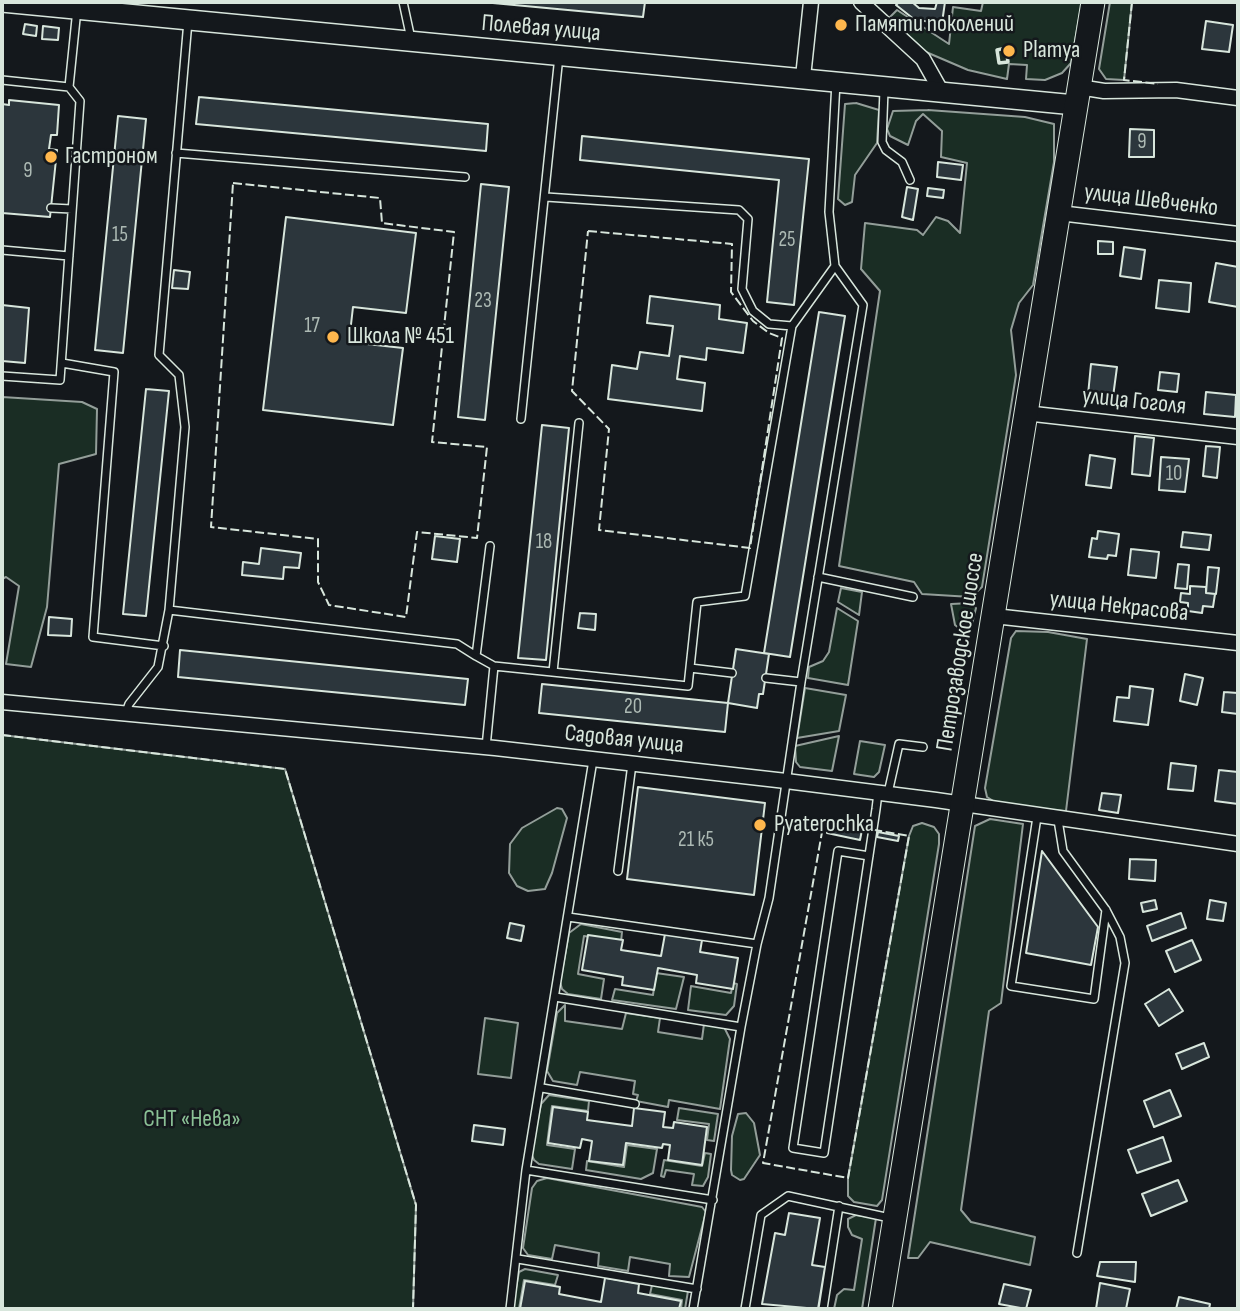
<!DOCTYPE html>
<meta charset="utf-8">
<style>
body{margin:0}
#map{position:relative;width:1240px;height:1311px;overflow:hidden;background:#14181c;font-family:"Sofia Sans Condensed",sans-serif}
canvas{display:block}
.frame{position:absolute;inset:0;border:4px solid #d8e6dc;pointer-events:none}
</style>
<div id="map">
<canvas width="1240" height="1311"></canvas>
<div class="frame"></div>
</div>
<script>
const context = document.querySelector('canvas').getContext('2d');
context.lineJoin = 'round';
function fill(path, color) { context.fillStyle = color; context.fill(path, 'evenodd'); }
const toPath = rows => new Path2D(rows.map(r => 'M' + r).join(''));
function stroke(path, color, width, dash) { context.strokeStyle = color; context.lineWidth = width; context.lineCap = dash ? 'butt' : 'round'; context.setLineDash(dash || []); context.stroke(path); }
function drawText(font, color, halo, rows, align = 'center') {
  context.font = font + ' "Sofia Sans Condensed",sans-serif'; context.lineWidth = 5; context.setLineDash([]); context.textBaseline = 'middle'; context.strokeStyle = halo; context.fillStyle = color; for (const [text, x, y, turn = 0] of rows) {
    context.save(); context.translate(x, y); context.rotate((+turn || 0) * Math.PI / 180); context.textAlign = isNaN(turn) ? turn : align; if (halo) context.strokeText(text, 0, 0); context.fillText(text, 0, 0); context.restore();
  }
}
const green = toPath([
 [983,2,1082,2,1071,63,1062,73,1045,80,1026,79,1027,65,1009,64,1007,79,968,70,926,52,889,18,897,10,949,44,953,7,981,11,983,2],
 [1110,2,1132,2,1124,80,1106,79,1099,69,1110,2],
 [856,103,879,110,877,143,855,175,852,202,845,205,838,199,845,104,856,103],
 [928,110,1025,117,1054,124,1054,162,1033,285,1019,303,1011,330,1016,375,982,587,971,597,922,594,914,582,839,566,880,291,861,269,865,223,917,230,923,235,936,217,948,221,960,233,967,163,941,157,942,131,923,114,916,121,908,145,890,136,887,129,893,111,928,110],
 [2,397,82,402,97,409,96,454,59,464,47,607,31,667,6,664,19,586,6,577,2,579,2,397],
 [841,588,862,592,859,615,838,602,841,588],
 [972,603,976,608,969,636,955,625,951,604,972,603],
 [837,608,858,621,848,685,808,678,809,667,823,661,829,652,837,608],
 [1016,631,1048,632,1087,639,1066,811,1028,809,998,804,987,797,985,788,1011,638,1016,631],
 [805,688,846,695,839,731,797,738,805,688],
 [2,735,285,769,416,1205,413,1309,2,1309,2,735],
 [839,736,832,771,800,767,796,762,795,746,839,736],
 [860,741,885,745,879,772,874,777,854,774,860,741],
 [557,808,562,809,567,818,552,873,545,889,528,891,517,886,509,873,510,844,522,828,557,808],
 [990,819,1023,824,1001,1003,989,1011,961,1210,971,1222,1035,1237,1030,1265,930,1242,918,1258,908,1258,975,826,990,819],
 [922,823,934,827,939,834,939,844,882,1200,877,1206,854,1202,848,1196,848,1178,909,836,913,826,922,823],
 [581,924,622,932,621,942,584,936,578,974,604,979,601,999,568,994,562,989,560,982,569,933,581,924],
 [656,973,684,977,676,1009,612,1000,615,989,653,995,656,973],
 [733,983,737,984,734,1006,726,1015,688,1010,691,986,731,993,733,983],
 [565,1005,565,1021,622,1029,626,1013,660,1018,658,1032,702,1039,704,1024,724,1027,730,1039,720,1109,669,1100,668,1107,636,1101,638,1095,633,1094,635,1081,580,1072,577,1085,553,1081,547,1071,557,1013,565,1005],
 [485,1018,518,1023,511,1078,478,1074,485,1018],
 [549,1095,589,1101,588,1111,552,1106,547,1145,575,1149,572,1169,539,1164,534,1160,531,1153,541,1104,549,1095],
 [679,1108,718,1114,714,1141,707,1140,709,1124,677,1120,679,1108],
 [746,1113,754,1123,760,1155,744,1179,740,1180,732,1175,731,1170,732,1136,738,1114,746,1113],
 [627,1145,657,1149,653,1173,641,1179,586,1170,587,1161,624,1167,627,1145],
 [705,1153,711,1154,708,1177,703,1186,692,1185,694,1174,666,1170,664,1177,661,1176,664,1160,702,1166,705,1153],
 [547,1178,702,1207,706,1212,689,1277,669,1276,670,1264,630,1257,628,1271,598,1266,599,1253,555,1245,552,1259,528,1255,523,1248,532,1188,537,1181,547,1178],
 [856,1215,876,1218,862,1309,834,1309,837,1295,844,1289,854,1290,862,1239,852,1235,848,1227,848,1219,856,1215],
 [525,1269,558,1275,555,1285,524,1280,519,1309,512,1309,519,1272,525,1269],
 [652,1285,688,1291,685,1309,681,1309,682,1300,650,1294,652,1285]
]);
const building = toPath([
 [482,2,645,2,643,17,482,2],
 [899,2,912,2,919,8,935,9,937,2,945,2,942,23,915,20,896,5,899,2],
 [1206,21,1233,25,1229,52,1202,49,1206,21],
 [25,24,37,26,36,36,23,34,25,24],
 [43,26,59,28,58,40,42,39,43,26],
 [199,97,488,124,486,151,196,124,199,97],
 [9,100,59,105,57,135,51,135,49,149,57,150,50,217,2,213,2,104,9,105,9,100],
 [118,116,146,119,123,353,95,350,118,116],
 [1130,129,1154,130,1154,157,1129,157,1130,129],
 [582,136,809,159,794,305,767,302,779,180,580,160,582,136],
 [938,162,963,165,961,180,937,177,938,162],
 [481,184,509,187,485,420,458,417,481,184],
 [907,187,918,189,913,220,902,217,907,187],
 [928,188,944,190,943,198,927,196,928,188],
 [286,217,416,233,406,313,353,307,349,342,403,348,393,425,263,410,286,217],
 [1098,241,1113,242,1113,254,1098,254,1098,241],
 [1124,247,1145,250,1141,279,1120,276,1124,247],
 [1216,263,1238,267,1238,307,1209,302,1216,263],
 [174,270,190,272,188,289,172,288,174,270],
 [1159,280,1191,283,1189,312,1156,308,1159,280],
 [650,296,720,305,719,319,747,323,743,353,707,348,706,360,680,356,677,379,705,383,702,411,608,399,612,365,637,369,640,352,669,356,673,326,647,323,650,296],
 [2,305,29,308,25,363,2,361,2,305],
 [819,312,845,316,790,657,764,653,819,312],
 [1091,364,1117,367,1113,397,1088,395,1091,364],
 [1160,372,1179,374,1177,392,1158,390,1160,372],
 [146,389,169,391,146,616,123,614,146,389],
 [1206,392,1236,395,1235,417,1204,414,1206,392],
 [542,425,569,428,546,660,518,658,542,425],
 [1135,436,1154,438,1150,476,1132,474,1135,436],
 [1206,446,1220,447,1217,478,1203,476,1206,446],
 [1090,455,1115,459,1111,488,1086,485,1090,455],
 [1161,457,1189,459,1185,492,1159,490,1161,457],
 [1098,531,1119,534,1116,556,1108,555,1107,559,1089,557,1092,538,1097,539,1098,531],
 [1183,532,1211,535,1209,550,1181,547,1183,532],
 [435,536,460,539,457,562,432,559,435,536],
 [261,548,301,553,299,568,284,567,283,579,242,575,243,562,259,564,261,548],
 [1131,549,1159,552,1156,578,1128,575,1131,549],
 [1178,564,1189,565,1187,589,1175,588,1178,564],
 [1208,567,1219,568,1216,594,1206,593,1208,567],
 [1190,586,1206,587,1206,593,1215,594,1213,607,1203,606,1202,613,1188,611,1188,603,1180,602,1181,593,1190,594,1190,586],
 [580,613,596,614,595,630,578,628,580,613],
 [49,617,72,619,71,636,48,635,49,617],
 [736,649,769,654,763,694,759,694,757,708,728,703,736,649],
 [180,650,468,679,465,705,178,677,180,650],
 [1185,674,1203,678,1197,705,1180,701,1185,674],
 [542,684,728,703,725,732,539,713,542,684],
 [1130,686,1153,689,1148,725,1114,721,1117,697,1129,698,1130,686],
 [1224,692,1238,693,1238,714,1222,712,1224,692],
 [1171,763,1196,766,1193,791,1168,789,1171,763],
 [1219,770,1238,772,1238,804,1215,801,1219,770],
 [638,787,765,803,754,895,627,879,638,787],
 [1102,793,1121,795,1118,813,1099,810,1102,793],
 [829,823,862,830,860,840,827,833,829,823],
 [878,832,899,836,898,841,877,837,878,832],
 [1042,851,1098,927,1091,965,1026,953,1042,851],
 [1130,859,1156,860,1155,881,1129,879,1130,859],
 [1155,900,1157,909,1143,912,1141,903,1155,900],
 [1210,900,1226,903,1223,921,1207,919,1210,900],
 [1181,913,1186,928,1152,941,1147,926,1181,913],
 [510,923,524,926,521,941,507,938,510,923],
 [665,934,702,940,700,952,738,958,733,989,696,983,697,975,658,968,654,990,622,985,623,977,582,970,588,935,623,940,621,950,661,956,665,934],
 [1192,940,1201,960,1175,972,1166,951,1192,940],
 [1169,989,1183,1011,1159,1026,1145,1004,1169,989],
 [1204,1043,1209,1057,1182,1069,1176,1054,1204,1043],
 [1170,1090,1181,1116,1154,1127,1144,1101,1170,1090],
 [553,1107,588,1112,587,1120,632,1126,634,1108,665,1112,663,1127,673,1128,674,1122,707,1127,702,1165,668,1160,670,1145,663,1144,662,1148,626,1143,623,1165,589,1161,592,1141,582,1139,580,1148,548,1143,553,1107],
 [474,1125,505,1129,503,1145,472,1141,474,1125],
 [1163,1137,1171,1161,1137,1173,1128,1150,1163,1137],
 [1178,1180,1187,1201,1151,1216,1142,1194,1178,1180],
 [789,1213,820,1218,812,1265,825,1267,818,1309,762,1304,775,1233,785,1235,789,1213],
 [1100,1262,1136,1262,1135,1282,1097,1276,1100,1262],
 [605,1278,639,1284,638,1293,681,1301,679,1309,520,1309,525,1281,560,1287,559,1294,601,1302,605,1278],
 [1100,1283,1130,1289,1126,1309,1096,1309,1100,1283],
 [1004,1284,1031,1290,1026,1309,999,1304,1004,1284],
 [1179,1297,1210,1304,1209,1309,1176,1309,1179,1297]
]);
const lane = toPath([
 [403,2,411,39],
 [2,80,69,87],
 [884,90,882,142,886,150,902,162,910,180],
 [176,153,465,177],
 [546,197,739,210,748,219,742,289,753,311,769,324,792,326],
 [51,208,72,209],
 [2,250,69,256],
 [62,363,114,372,93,637,164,646],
 [2,376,60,380,80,101,69,87,77,9],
 [521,419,559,56],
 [818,577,913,597],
 [169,610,457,644,476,656],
 [494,666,688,686,697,602,745,596,792,326,835,266],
 [690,668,732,673],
 [553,672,579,423],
 [766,678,801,682],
 [125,715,129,704,158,667,169,610,185,427,179,375,159,355,188,21],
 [486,747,494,666,476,656,490,546],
 [888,793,899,744,923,747],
 [1037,817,1011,986,1094,999,1106,910],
 [1058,820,1063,851,1106,910,1120,937,1125,963,1077,1253],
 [869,856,838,851,793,1148,824,1153,876,809,878,793],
 [618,871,632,764],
 [568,917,757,944],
 [555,997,741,1027],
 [542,1088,635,1104],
 [526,1170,713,1200],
 [518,1259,697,1289],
 [510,1309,526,1170,593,760],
 [693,1309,741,1027,757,944,769,898,801,682,863,305,835,266,829,212,836,82],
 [745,1309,761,1215,788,1196,890,1218],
 [823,1309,839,1206]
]);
const street = toPath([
 [861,2,923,59,941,91],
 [803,77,811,2],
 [1079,87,1104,91,1176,90,1238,98],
 [1059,213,1238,234],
 [1025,413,1238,437],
 [994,616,1238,643],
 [2,702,495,748,786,781,936,800,1238,844]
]);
const secondary = toPath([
 [2,2,1075,105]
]);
const primary = toPath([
 [880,1309,1093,2]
]);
const fence = toPath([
 [1132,2,1124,80,1158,84],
 [233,183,380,198,382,223,454,232,432,442,487,447,477,538,417,532,406,617,329,605,318,582,318,539,211,527,233,183],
 [588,231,732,244,731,292,753,321,769,333,782,338,750,548,599,530,609,429,572,391,588,231],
 [2,735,285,769,416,1205,413,1309],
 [824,821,909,836,848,1178,763,1163,824,821]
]);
const wall = toPath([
 [1006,48,1008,62,999,63,997,50,1006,48]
]);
const markers = [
 [841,25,7,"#ffb74d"],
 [1009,51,7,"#ffb74d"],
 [51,157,7,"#ffb74d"],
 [333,337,7,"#ffb74d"],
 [760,825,7,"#ffb74d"]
];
const numberNames = [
 ["9",1142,143],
 ["9",28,172],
 ["15",120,236],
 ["25",787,241],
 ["23",483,302],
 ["17",312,327],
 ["10",1174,475],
 ["18",544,543],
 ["20",633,708],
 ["21 к5",696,841]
];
const poiNames = [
 ["Памяти поколений",855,25],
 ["Plamya",1023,51],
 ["Гастроном",65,157],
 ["Школа № 451",347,337],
 ["Pyaterochka",774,825]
];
const streetNames = [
 ["Полевая улица",541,29,5],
 ["улица Шевченко",1151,201,7],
 ["улица Гоголя",1134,402,6],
 ["улица Некрасова",1119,607,6],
 ["Петрозаводское шоссе",961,652,-81],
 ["Садовая улица",624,740,6]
];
const parkNames = [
 ["СНТ «Нева»",192,1120]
];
fill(green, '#1a2d24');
stroke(green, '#939e99', 2);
fill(building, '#2c363c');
stroke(building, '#d8e6dc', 2);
stroke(lane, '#d8e6dc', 10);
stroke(street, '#d8e6dc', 17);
stroke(secondary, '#d8e6dc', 22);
stroke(primary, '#d8e6dc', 25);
stroke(lane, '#14181c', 7);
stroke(street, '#14181c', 14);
stroke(secondary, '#14181c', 19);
stroke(primary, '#14181c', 23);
stroke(fence, '#d8e6dc', 2, [9, 3.5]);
stroke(wall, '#d8e6dc', 3.5);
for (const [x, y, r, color] of markers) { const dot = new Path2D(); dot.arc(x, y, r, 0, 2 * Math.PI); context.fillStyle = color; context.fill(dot); stroke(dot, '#14181c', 2.5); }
drawText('21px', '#adbab4', null, numberNames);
drawText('24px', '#d8e6dc', '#14181c', poiNames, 'left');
drawText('24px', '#d8e6dc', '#14181c', streetNames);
drawText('24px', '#8ac095', '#14181c', parkNames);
</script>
